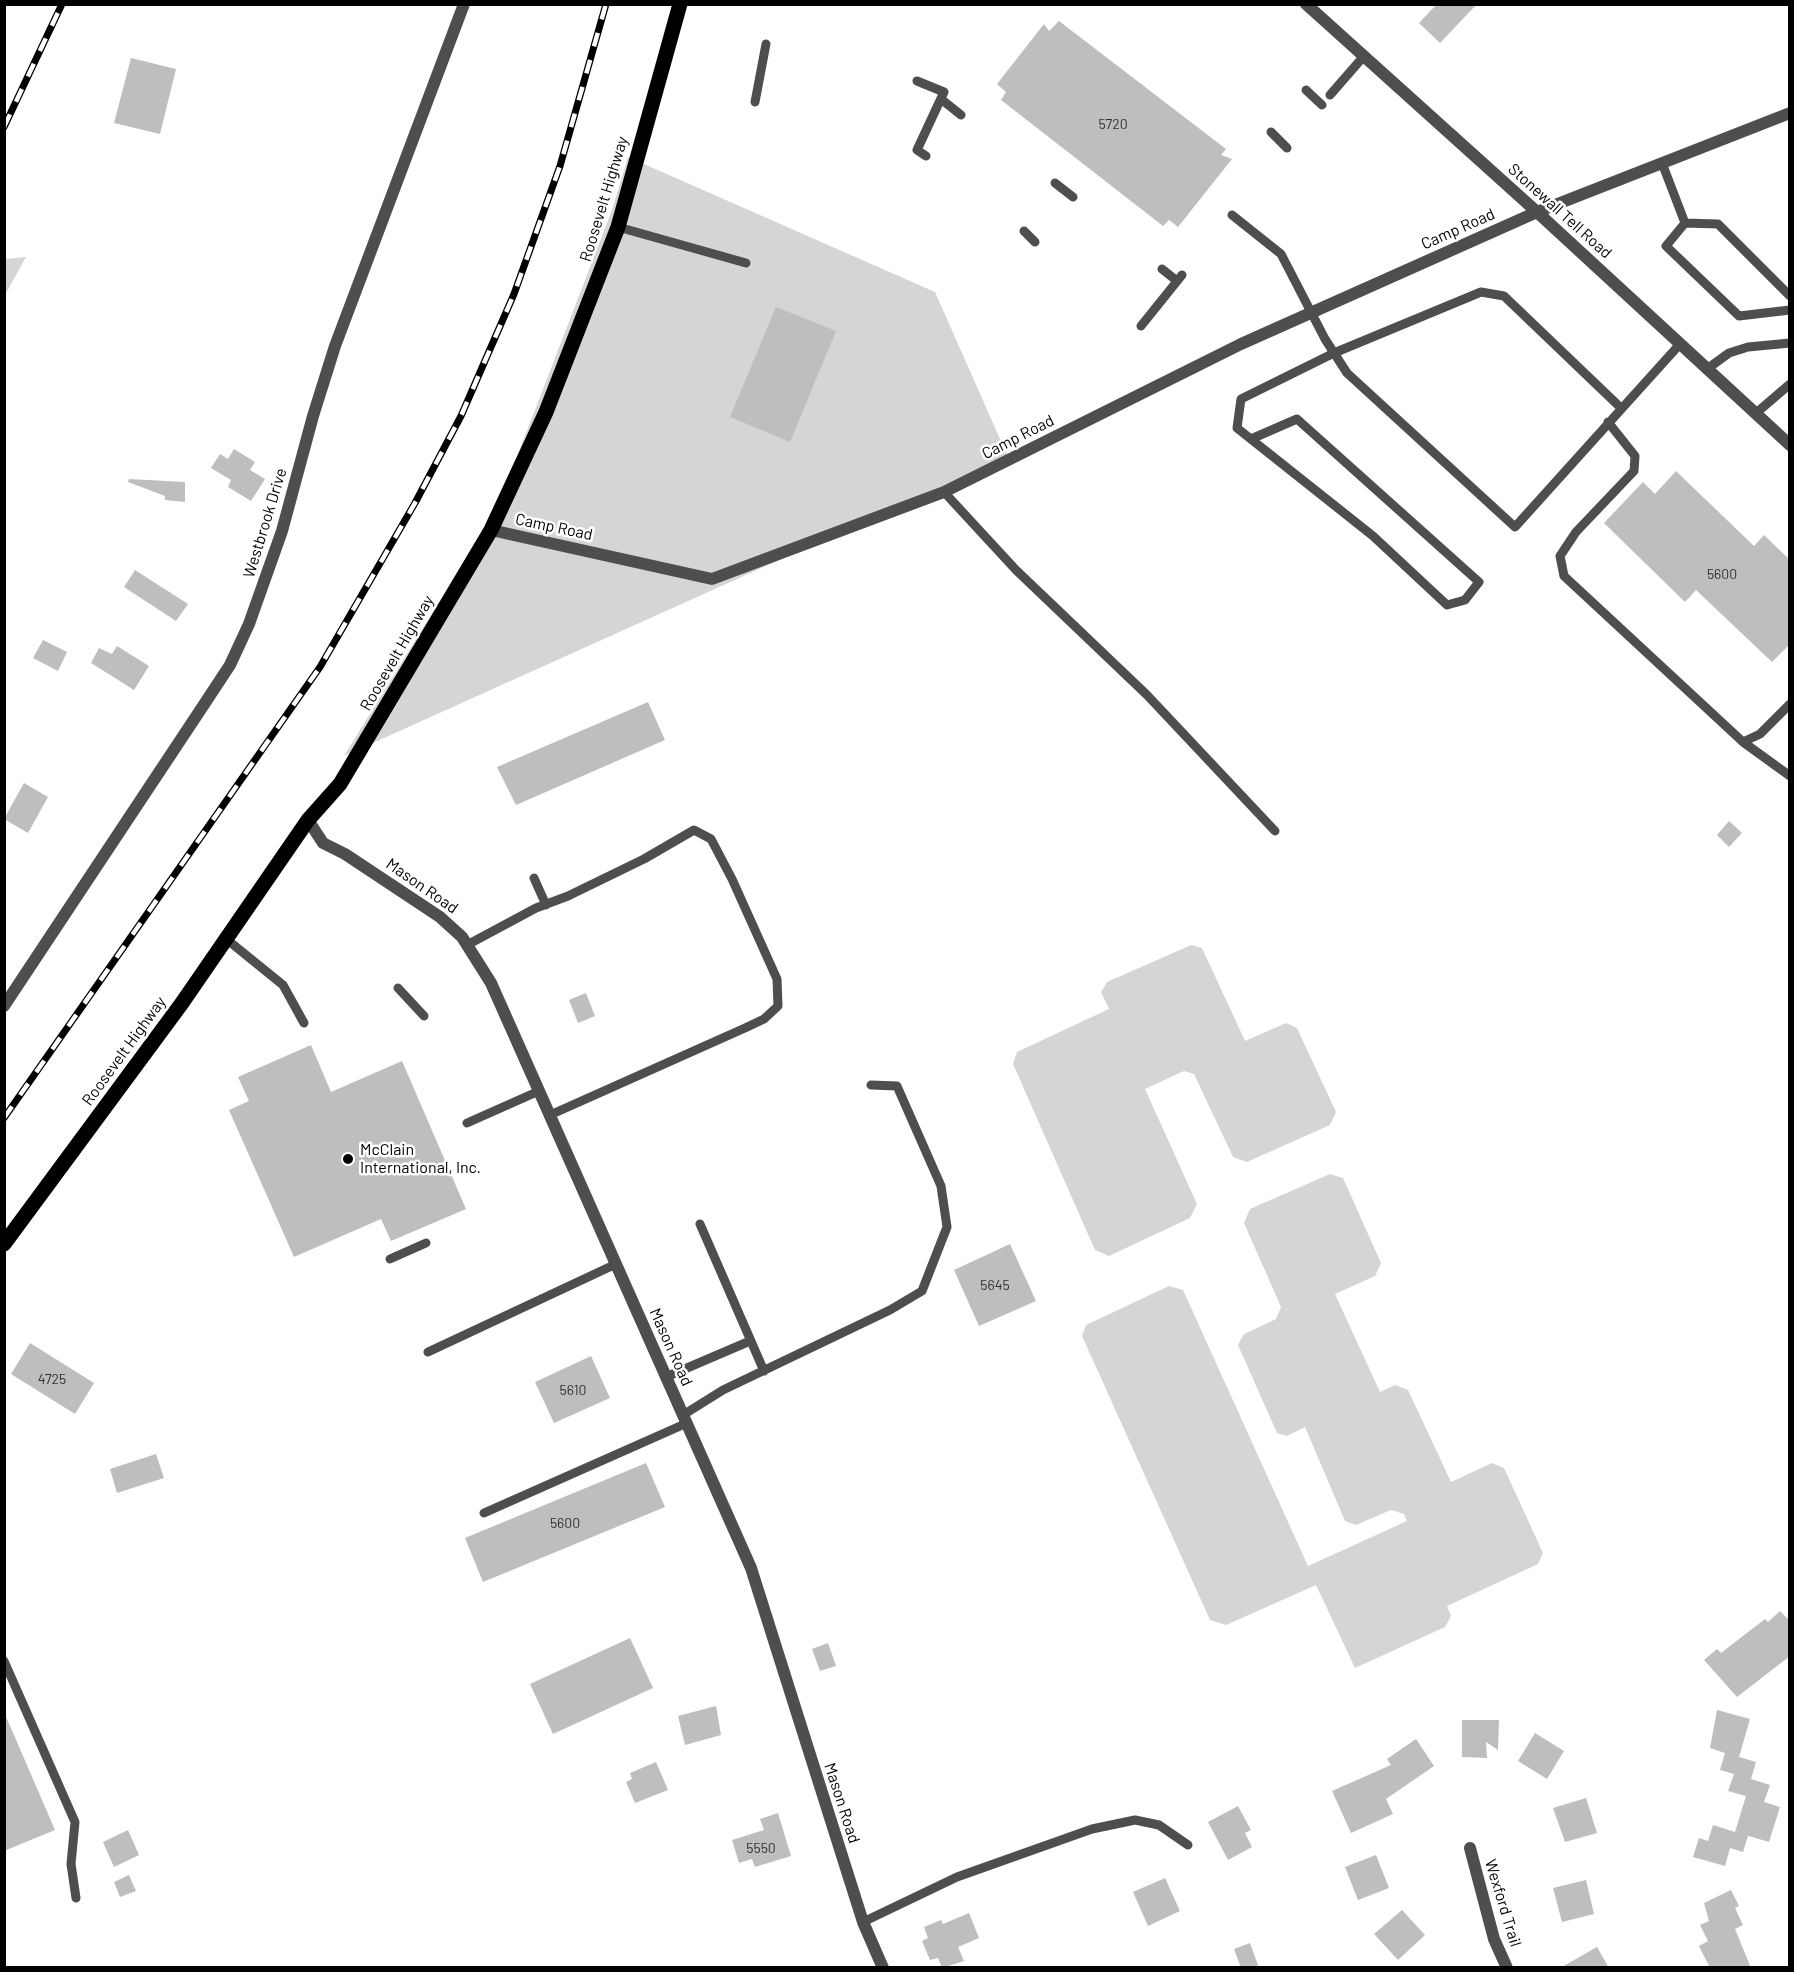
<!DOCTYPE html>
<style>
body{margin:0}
#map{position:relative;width:1794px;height:1972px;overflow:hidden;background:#fff;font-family:Barlow,sans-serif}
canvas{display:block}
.frame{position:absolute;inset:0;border:6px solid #000;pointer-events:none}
</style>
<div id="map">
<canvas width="1794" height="1972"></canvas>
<div class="frame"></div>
</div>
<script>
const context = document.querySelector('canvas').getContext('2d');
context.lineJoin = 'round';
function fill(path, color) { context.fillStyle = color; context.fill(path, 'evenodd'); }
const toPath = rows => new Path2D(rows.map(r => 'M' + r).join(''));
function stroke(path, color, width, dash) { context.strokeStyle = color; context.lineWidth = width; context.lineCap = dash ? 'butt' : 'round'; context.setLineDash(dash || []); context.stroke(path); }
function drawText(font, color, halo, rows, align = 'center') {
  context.font = font + ' Barlow,sans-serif'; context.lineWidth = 5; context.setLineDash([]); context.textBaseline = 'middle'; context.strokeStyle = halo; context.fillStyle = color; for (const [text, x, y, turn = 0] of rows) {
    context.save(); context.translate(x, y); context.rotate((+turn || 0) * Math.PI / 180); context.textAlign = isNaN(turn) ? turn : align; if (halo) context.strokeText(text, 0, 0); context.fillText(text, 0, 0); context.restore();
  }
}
const green = toPath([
 [628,157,935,292,1008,457,344,756,498,506,612,210],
 [26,257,5,295,5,259],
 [1191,945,1202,948,1245,1041,1286,1023,1297,1028,1336,1112,1330,1125,1247,1162,1233,1157,1194,1074,1184,1071,1145,1089,1197,1204,1190,1218,1109,1256,1095,1250,1013,1064,1017,1052,1109,1009,1101,992,1107,982],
 [1330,1174,1343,1178,1381,1263,1375,1276,1335,1294,1380,1392,1395,1385,1408,1390,1451,1482,1492,1463,1504,1468,1543,1553,1538,1564,1447,1606,1451,1616,1445,1627,1355,1668,1316,1585,1226,1625,1210,1620,1082,1336,1086,1325,1169,1286,1183,1290,1308,1566,1407,1521,1404,1514,1391,1510,1356,1525,1345,1521,1305,1427,1287,1436,1277,1433,1238,1345,1244,1334,1276,1319,1281,1307,1244,1223,1250,1209]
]);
const building = toPath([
 [1437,4,1477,4,1440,43,1419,23],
 [1059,21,1226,149,1221,155,1232,159,1178,227,1169,220,1163,226,1001,100,1006,92,997,84,1044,24,1049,31],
 [131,58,176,69,160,134,114,123],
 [776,307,836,331,790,442,730,417],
 [234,449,255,462,250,470,265,479,251,501,228,487,231,480,211,468,220,454,228,459],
 [1676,471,1754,546,1764,535,1790,560,1790,644,1772,662,1696,590,1685,602,1604,523,1643,482,1655,494],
 [129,479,185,482,185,502,165,500,165,496,128,482],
 [135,570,188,604,176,621,124,587],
 [43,640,67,652,58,671,33,658],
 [117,646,149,666,134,690,91,663,99,648,112,654],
 [648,702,665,740,516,805,497,767],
 [24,783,48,797,28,833,4,819],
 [1729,821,1742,833,1729,847,1717,835],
 [586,993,595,1016,578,1023,569,1000],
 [311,1045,331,1092,402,1061,466,1209,391,1241,381,1219,294,1257,229,1110,249,1101,238,1077],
 [1010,1244,1036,1301,979,1326,954,1270],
 [30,1343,94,1383,75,1414,11,1374],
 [591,1356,610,1398,554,1423,535,1382],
 [156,1454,164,1478,117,1493,110,1469],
 [646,1463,665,1507,483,1582,465,1538],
 [1780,1611,1790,1621,1790,1656,1737,1697,1704,1660,1717,1649,1721,1653,1765,1619,1768,1622],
 [630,1638,653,1688,553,1734,530,1684],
 [828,1643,836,1666,820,1671,812,1649],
 [716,1706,721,1735,685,1745,678,1716],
 [1717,1710,1750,1719,1739,1757,1756,1762,1751,1779,1770,1785,1764,1802,1780,1807,1769,1842,1735,1832,1746,1796,1728,1791,1734,1774,1720,1770,1725,1753,1734,1756,1710,1748],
 [4,1712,55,1830,4,1851],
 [1462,1720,1499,1720,1498,1750,1486,1742,1487,1758,1462,1757],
 [1535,1733,1564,1751,1547,1779,1518,1761],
 [1416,1739,1434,1766,1386,1799,1393,1814,1351,1833,1332,1791,1391,1765,1387,1759],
 [656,1762,668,1790,635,1803,626,1782,632,1779,630,1773],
 [1586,1798,1597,1833,1565,1842,1553,1808],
 [1238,1806,1251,1830,1245,1833,1252,1847,1228,1860,1208,1822],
 [778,1813,791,1856,755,1867,752,1859,739,1863,732,1840,764,1830,760,1819],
 [1713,1825,1748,1836,1743,1852,1730,1848,1725,1866,1693,1857,1699,1838,1708,1841],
 [128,1830,139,1855,114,1867,103,1842],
 [1376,1855,1389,1888,1358,1900,1345,1867],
 [129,1875,136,1891,120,1897,114,1882],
 [1165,1878,1180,1911,1148,1926,1133,1892],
 [1586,1880,1594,1914,1562,1922,1553,1888],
 [1731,1890,1739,1906,1735,1908,1743,1925,1735,1929,1751,1968,1710,1968,1699,1946,1708,1941,1700,1925,1709,1921,1704,1903],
 [1402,1910,1425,1935,1398,1960,1374,1934],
 [969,1913,979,1938,958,1947,964,1961,942,1968,938,1958,930,1960,922,1941,928,1938,924,1927,941,1920,943,1924],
 [1250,1943,1259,1968,1241,1968,1234,1949],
 [1597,1947,1609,1968,1560,1968]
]);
const service = toPath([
 [917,81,944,92,917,150,926,156],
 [1306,90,1322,105],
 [1330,95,1364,56],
 [941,99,961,115],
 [755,102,766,44],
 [1271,132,1287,148],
 [1662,163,1685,223],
 [1055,183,1073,197],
 [1232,215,1281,254,1325,339,1347,373,1515,527,1680,344],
 [1685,223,1666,246,1739,316,1790,310],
 [1685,223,1718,224,1790,296],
 [618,227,746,263],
 [1024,231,1035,242],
 [1162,269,1177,281],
 [1141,326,1182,275],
 [1707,369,1729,353,1748,347,1790,343],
 [1755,414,1790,384],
 [1608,422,1635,456,1634,471,1576,532,1560,556,1564,576,1743,742,1760,734,1790,704],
 [1251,439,1297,419,1479,582,1465,600,1447,605,1373,536,1237,428,1241,399,1334,353,1481,292,1504,296,1621,408],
 [944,492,1016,570,1147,695,1275,831],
 [1743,742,1790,776],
 [534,878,546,905],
 [225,938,283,985,304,1023],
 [467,945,536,908,568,896,644,859,694,830,711,839,732,879,777,979,778,1006,764,1019,745,1028,550,1115],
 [398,988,424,1016],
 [467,1123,539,1091],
 [700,1224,764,1371],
 [390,1259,426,1243],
 [428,1352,616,1264],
 [666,1377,750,1341],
 [683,1415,723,1390,890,1310,922,1291,947,1227,941,1186,897,1086,871,1085],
 [484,1513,687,1423],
 [4,1661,75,1822,71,1864,76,1898],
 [863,1922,957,1877,1092,1829,1135,1820,1159,1825,1188,1845]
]);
const minor = toPath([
 [1537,212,1790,113],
 [308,820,323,843,345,854,440,917,462,937,491,983,751,1568,863,1922,883,1968],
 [4,1006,203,706,230,665,249,624,282,531,313,416,335,346,464,4],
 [1470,1848,1494,1939,1507,1968]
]);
const tertiary = toPath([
 [1306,4,1537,212,1790,445],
 [491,530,712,579,944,492,1241,344,1537,212]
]);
const primary = toPath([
 [4,1244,182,1003,308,820,340,784,491,530,546,412,618,227,680,4]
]);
const rail = toPath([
 [4,127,62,4],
 [4,1118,320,667,415,503,461,416,514,294,560,166,606,4]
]);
const markers = [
 [348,1159,6,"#000"]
];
const numberNames = [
 ["5720",1113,124],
 ["5600",1722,574],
 ["5645",995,1285],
 ["4725",52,1379],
 ["5610",573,1390],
 ["5600",565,1523],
 ["5550",761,1848]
];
const streetNames = [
 ["Roosevelt Highway",604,199,-73],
 ["Stonewall Tell Road",1560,211,42],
 ["Camp Road",1458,229,-24],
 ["Camp Road",1018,437,-27],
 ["Westbrook Drive",265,523,-73],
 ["Camp Road",554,527,12],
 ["Roosevelt Highway",397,653,-60],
 ["Mason Road",422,886,35],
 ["Roosevelt Highway",124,1051,-54],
 ["Mason Road",671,1347,66],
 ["Mason Road",842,1803,72],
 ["Wexford Trail",1503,1903,73]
];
const poiNames = [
 ["McClain",360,1150],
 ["International, Inc.",360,1168]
];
fill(green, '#d5d5d5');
fill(building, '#bebebe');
stroke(service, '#4e4e4e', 9);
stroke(minor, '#4e4e4e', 12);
stroke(tertiary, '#4e4e4e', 12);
stroke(primary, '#000', 15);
stroke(rail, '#000', 7);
stroke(rail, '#fff', 4.5, [14]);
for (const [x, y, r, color] of markers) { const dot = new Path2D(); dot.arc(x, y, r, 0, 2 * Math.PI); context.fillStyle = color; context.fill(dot); stroke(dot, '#fff', 2); }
drawText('14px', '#303030', null, numberNames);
drawText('16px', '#000', '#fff', streetNames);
drawText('16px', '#000', '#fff', poiNames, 'left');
</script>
